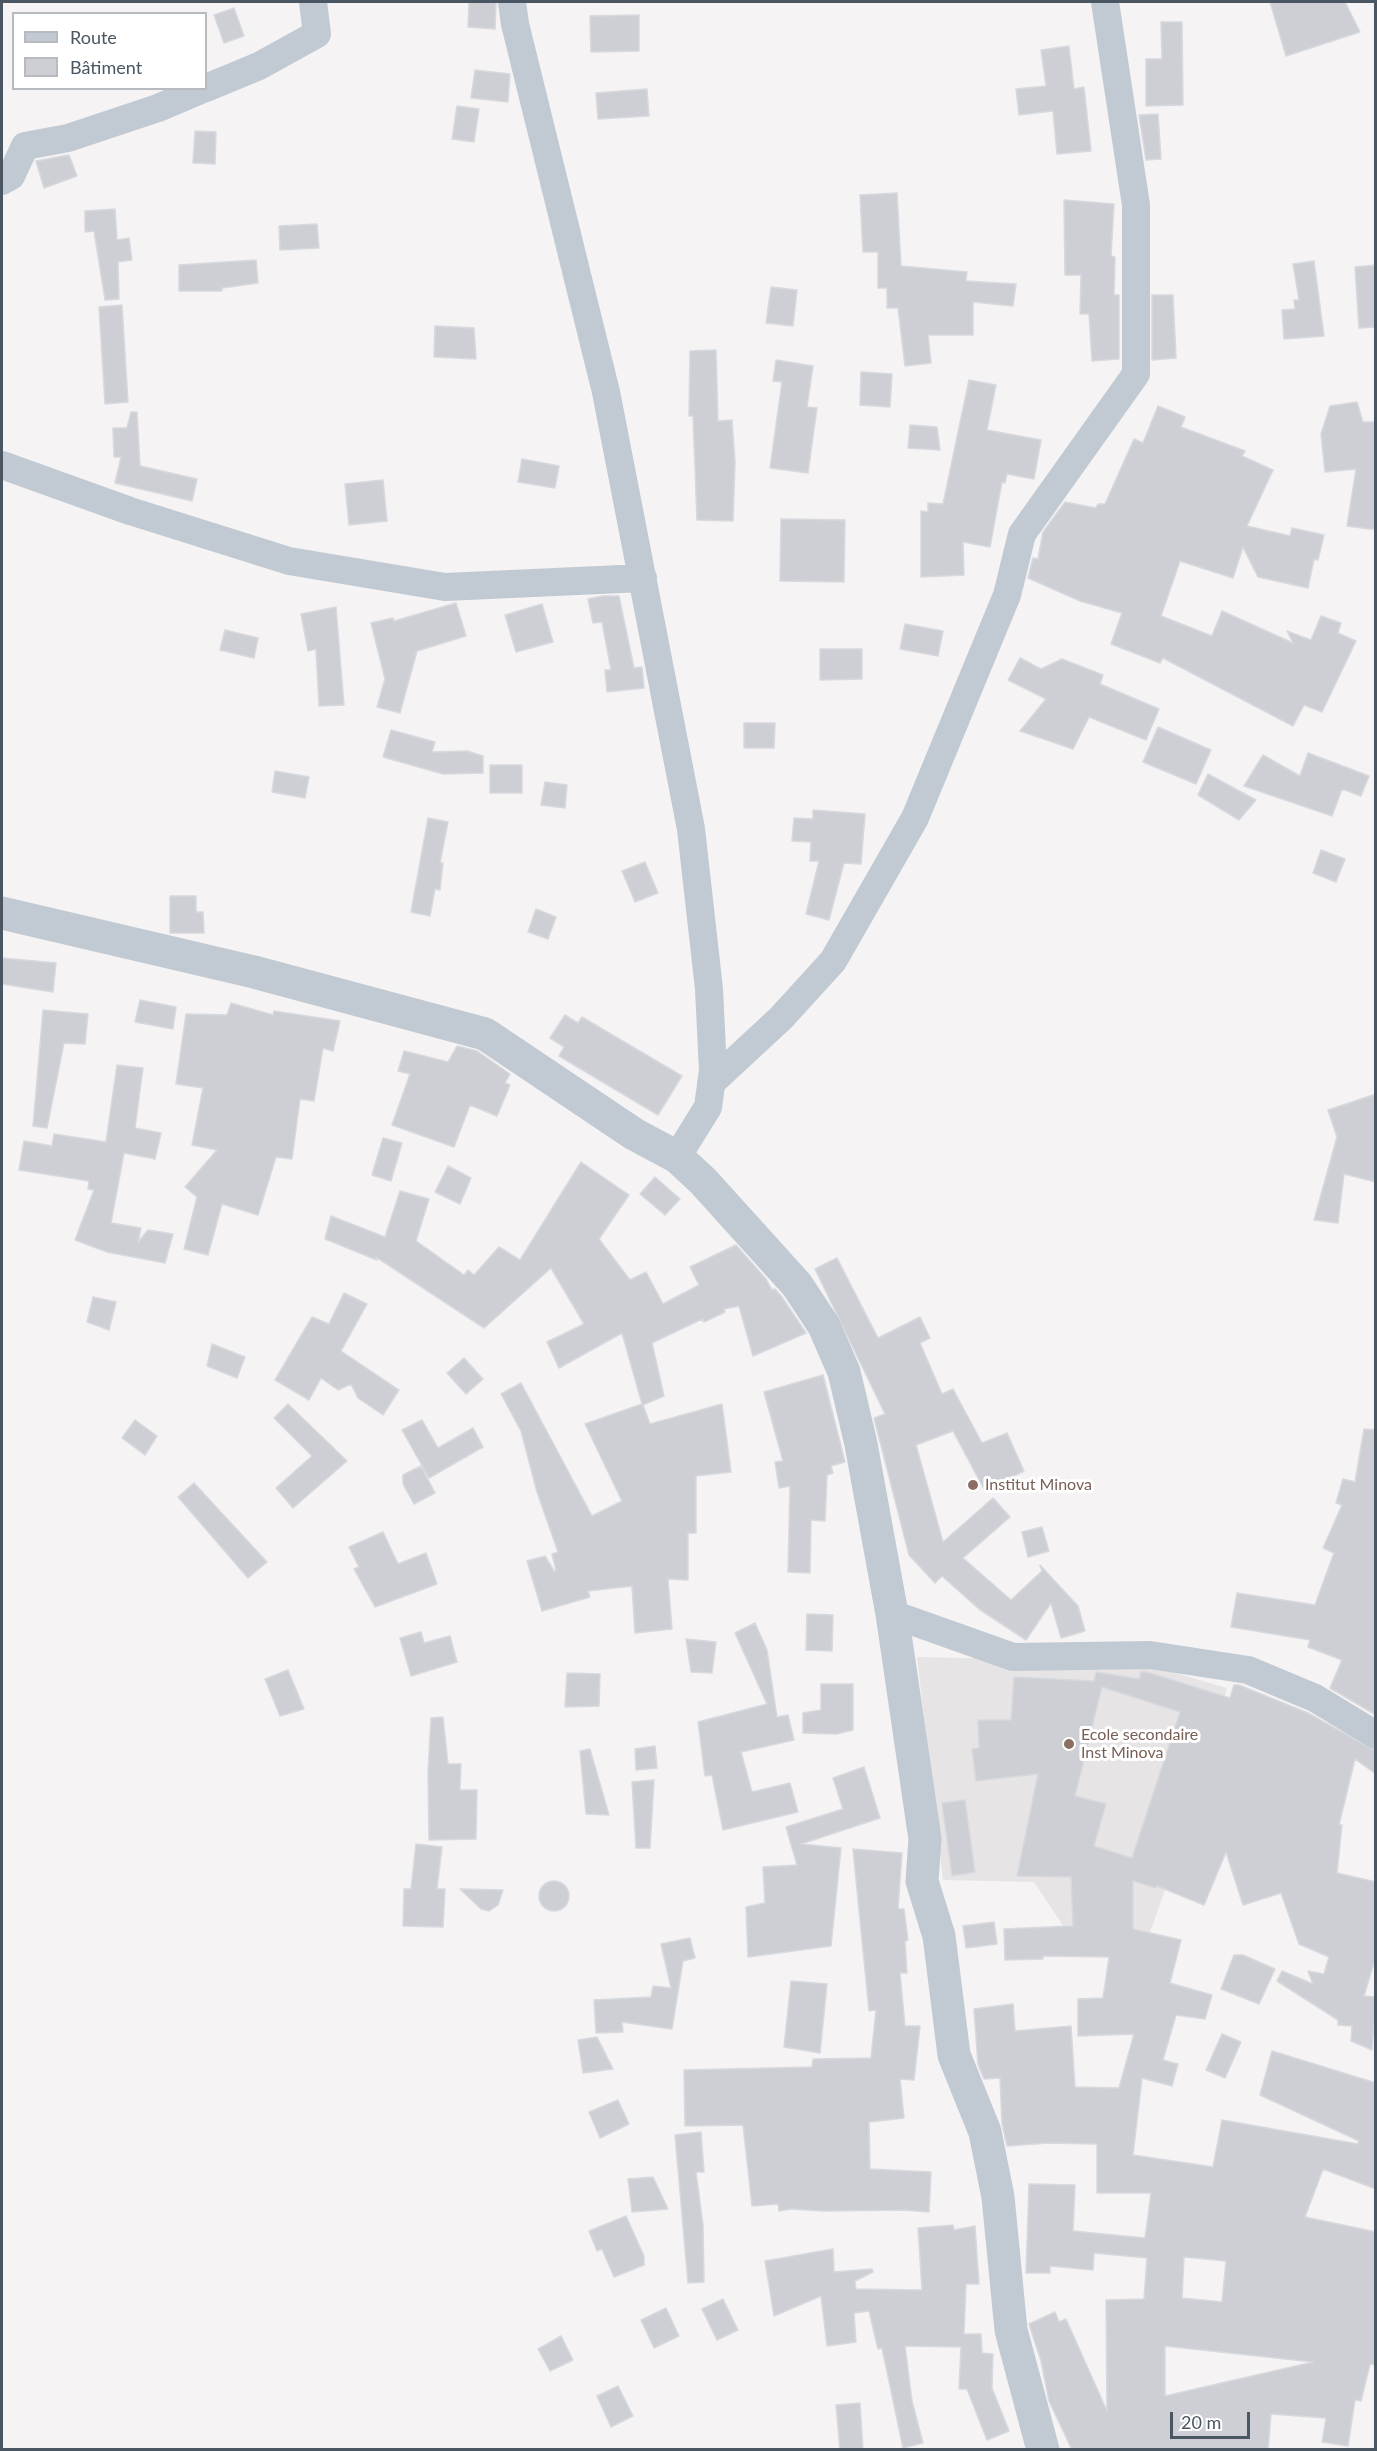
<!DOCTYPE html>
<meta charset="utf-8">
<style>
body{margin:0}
#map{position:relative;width:1377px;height:2451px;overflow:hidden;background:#f5f3f3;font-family:Lato,sans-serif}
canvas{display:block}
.frame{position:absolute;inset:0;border:3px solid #4a5661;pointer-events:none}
.legend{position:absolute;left:12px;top:12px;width:195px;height:78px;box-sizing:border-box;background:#fff;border:2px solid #b7bbc0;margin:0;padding:8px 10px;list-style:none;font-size:18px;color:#4a5661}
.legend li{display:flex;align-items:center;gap:12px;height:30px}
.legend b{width:30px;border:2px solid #b7bbc0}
.scale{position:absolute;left:1170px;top:2412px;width:80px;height:27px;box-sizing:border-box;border:3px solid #4a5661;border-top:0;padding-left:8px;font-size:18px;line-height:21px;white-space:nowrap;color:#4a5661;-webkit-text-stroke:4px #fff;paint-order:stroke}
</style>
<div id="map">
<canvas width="1377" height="2451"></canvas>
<div class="frame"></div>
<ul class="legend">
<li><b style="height:8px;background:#c1cad2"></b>Route</li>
<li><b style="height:16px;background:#cdcfd5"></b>Bâtiment</li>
</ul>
<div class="scale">20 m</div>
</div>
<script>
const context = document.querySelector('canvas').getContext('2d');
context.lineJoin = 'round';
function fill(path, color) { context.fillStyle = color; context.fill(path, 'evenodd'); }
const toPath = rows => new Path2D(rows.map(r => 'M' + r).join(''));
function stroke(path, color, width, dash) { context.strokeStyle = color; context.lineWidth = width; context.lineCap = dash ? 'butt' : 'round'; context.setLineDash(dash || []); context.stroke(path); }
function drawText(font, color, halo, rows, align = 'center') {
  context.font = font + ' Lato,sans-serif'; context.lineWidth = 6; context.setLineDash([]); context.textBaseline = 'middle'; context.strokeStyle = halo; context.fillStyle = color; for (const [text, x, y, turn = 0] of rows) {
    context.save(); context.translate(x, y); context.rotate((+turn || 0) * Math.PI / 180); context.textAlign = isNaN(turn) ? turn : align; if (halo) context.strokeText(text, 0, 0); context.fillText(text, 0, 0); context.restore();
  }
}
const education = toPath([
 [917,1657,1137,1662,1227,1688,1197,1800,1149,1935,1066,1930,1034,1882,943,1880]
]);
const building = toPath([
 [469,2,496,2,495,29,468,27,469,2],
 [1270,2,1345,2,1360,32,1286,56,1270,2],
 [234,8,244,36,224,43,214,15,234,8],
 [639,15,639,51,591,52,590,16,639,15],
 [1161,22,1182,22,1183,105,1146,106,1146,59,1162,59,1161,22],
 [1069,46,1074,89,1084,87,1091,151,1057,154,1053,111,1019,115,1016,89,1046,86,1041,50,1069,46],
 [475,70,510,74,508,102,471,98,475,70],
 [647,89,649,116,598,119,596,93,647,89],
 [457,106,479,109,474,142,452,139,457,106],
 [1158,114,1161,159,1146,160,1139,115,1158,114],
 [195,131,216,132,215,164,193,163,195,131],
 [69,155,77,176,44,188,36,161,69,155],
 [897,193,901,266,967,272,966,281,1016,284,1013,306,973,302,973,335,928,335,931,363,905,366,898,308,887,308,887,288,878,288,878,252,863,252,860,195,897,193],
 [1064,200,1114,204,1111,256,1115,257,1114,295,1119,295,1119,359,1092,361,1089,314,1080,314,1081,275,1065,275,1064,200],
 [115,209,117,240,129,238,132,260,118,262,119,299,105,300,94,231,85,232,85,211,115,209],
 [317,224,319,248,280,250,279,226,317,224],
 [256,260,258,283,222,288,222,291,179,291,179,265,256,260],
 [1314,261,1324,336,1284,339,1282,310,1295,309,1294,300,1299,300,1293,264,1314,261],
 [1376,265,1376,327,1359,328,1355,267,1376,265],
 [771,287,797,290,793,326,766,323,771,287],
 [1152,295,1173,295,1176,358,1152,360,1152,295],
 [122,305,128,402,105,404,99,307,122,305],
 [435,326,474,328,476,359,434,357,435,326],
 [716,350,718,421,732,420,735,462,733,521,697,520,693,416,689,416,690,351,716,350],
 [776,360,813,366,807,407,817,408,808,473,770,468,782,382,773,381,776,360],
 [861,372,892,374,890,407,860,405,861,372],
 [969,380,996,385,987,430,1041,440,1034,479,1007,474,1005,483,1002,482,990,547,963,542,964,575,921,577,921,511,928,512,928,503,943,504,969,380],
 [1357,402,1363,422,1376,422,1376,529,1369,529,1347,526,1356,469,1325,472,1321,434,1330,406,1357,402],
 [1158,406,1185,417,1181,427,1245,451,1242,456,1273,470,1247,526,1290,536,1292,528,1324,535,1318,560,1314,559,1308,588,1258,577,1243,547,1233,578,1180,561,1161,616,1212,636,1222,611,1293,643,1287,631,1311,640,1321,616,1341,623,1338,633,1356,641,1322,712,1304,705,1293,726,1163,658,1160,663,1111,644,1122,613,1080,601,1028,578,1033,558,1038,559,1043,532,1065,502,1096,508,1098,504,1105,504,1134,439,1143,443,1158,406],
 [131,412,137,412,140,466,197,479,192,501,115,483,121,457,114,457,113,428,127,428,131,412],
 [910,425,937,427,940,450,908,448,910,425],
 [522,459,559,466,555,488,518,482,522,459],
 [383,480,387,521,349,525,345,484,383,480],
 [781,519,845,520,844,582,780,581,781,519],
 [603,596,619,596,634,668,642,667,644,688,607,692,605,670,611,670,602,622,593,623,588,599,603,596],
 [456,603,466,636,417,651,400,713,377,707,385,679,371,623,393,618,394,621,456,603],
 [542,604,553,642,516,652,505,615,542,604],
 [336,607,344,705,319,706,316,649,308,651,301,614,336,607],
 [905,624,943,631,938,656,900,649,905,624],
 [225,630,258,638,254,658,220,650,225,630],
 [820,649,862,649,862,679,820,680,820,649],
 [1020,658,1041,669,1062,659,1103,675,1100,684,1159,709,1146,740,1089,717,1073,749,1020,731,1046,699,1008,680,1020,658],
 [744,723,775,723,774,748,744,748,744,723],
 [1158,727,1211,750,1196,784,1143,762,1158,727],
 [391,730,435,742,432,752,467,751,483,756,483,773,443,774,383,757,391,730],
 [1308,753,1369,776,1361,796,1342,789,1332,816,1244,786,1263,755,1300,776,1308,753],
 [490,765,522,765,522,793,490,793,490,765],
 [275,771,309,777,305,798,272,792,275,771],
 [1208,774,1256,800,1239,820,1198,795,1208,774],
 [545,782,567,785,565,808,541,805,545,782],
 [813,810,865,814,861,864,844,863,829,920,806,914,819,861,810,861,811,842,792,841,794,818,813,819,813,810],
 [428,818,448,822,440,863,443,863,440,890,435,889,430,916,411,912,428,818],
 [1321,850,1345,859,1336,882,1313,873,1321,850],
 [645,862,658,893,635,902,622,871,645,862],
 [170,896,196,896,196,912,203,912,204,933,170,933,170,896],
 [536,909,556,917,548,939,528,932,536,909],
 [2,958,56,963,53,992,2,984,2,958],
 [140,1000,176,1007,173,1029,135,1022,140,1000],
 [231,1003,273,1015,274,1011,340,1021,333,1051,323,1048,314,1101,300,1099,292,1159,276,1157,258,1215,222,1204,208,1255,184,1249,197,1197,185,1187,217,1150,192,1145,203,1088,176,1084,186,1014,227,1015,231,1003],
 [43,1010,88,1014,85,1044,64,1043,47,1128,33,1126,43,1010],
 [565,1015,578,1023,582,1017,682,1076,658,1115,559,1056,564,1047,550,1038,565,1015],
 [457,1046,477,1051,510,1074,505,1083,510,1085,497,1116,470,1105,454,1147,392,1125,410,1074,398,1071,404,1051,448,1062,457,1046],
 [117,1065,143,1068,135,1128,161,1133,155,1159,124,1153,111,1223,141,1228,138,1242,148,1230,173,1234,165,1263,107,1252,75,1240,94,1190,88,1189,89,1181,19,1170,24,1141,52,1146,54,1134,106,1142,117,1065],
 [1376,1094,1376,1182,1344,1174,1338,1223,1314,1220,1337,1137,1328,1110,1376,1094],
 [383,1138,402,1143,391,1181,372,1175,383,1138],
 [581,1162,629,1195,599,1239,630,1280,646,1272,663,1304,699,1285,690,1267,736,1245,766,1279,772,1290,775,1289,782,1297,806,1333,753,1356,739,1306,724,1309,725,1312,704,1322,702,1319,652,1343,664,1396,643,1405,650,1424,722,1404,731,1472,696,1476,696,1533,688,1533,688,1580,668,1579,672,1629,635,1633,632,1586,588,1591,590,1597,542,1611,527,1561,545,1556,554,1571,556,1570,552,1554,558,1552,537,1492,521,1431,501,1394,521,1383,592,1516,622,1501,585,1424,642,1404,622,1333,559,1368,547,1342,584,1324,551,1268,484,1328,376,1257,377,1260,325,1239,331,1216,385,1237,400,1191,429,1199,416,1241,464,1275,468,1270,474,1275,499,1247,520,1260,581,1162],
 [448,1166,471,1178,460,1204,435,1192,448,1166],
 [655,1177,680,1199,665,1215,640,1194,655,1177],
 [837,1258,878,1338,920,1317,930,1338,920,1343,942,1394,953,1389,982,1443,1007,1433,1024,1471,985,1491,953,1431,916,1445,943,1542,993,1498,1010,1517,963,1558,1011,1600,1042,1571,1040,1565,1078,1606,1085,1631,1061,1638,1051,1603,1026,1640,979,1609,942,1576,935,1583,909,1555,874,1418,885,1414,815,1269,837,1258],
 [344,1293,367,1304,341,1351,399,1390,383,1415,358,1398,351,1384,338,1390,321,1378,309,1400,275,1380,312,1317,329,1324,344,1293],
 [93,1297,116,1302,109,1330,87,1322,93,1297],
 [212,1344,245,1357,237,1378,207,1366,212,1344],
 [464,1358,483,1379,466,1394,447,1373,464,1358],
 [823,1375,845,1462,831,1466,833,1473,827,1475,825,1521,811,1520,810,1573,788,1572,790,1486,779,1488,775,1462,783,1461,764,1392,823,1375],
 [288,1404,347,1461,293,1508,276,1488,312,1456,274,1418,288,1404],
 [135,1420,157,1436,145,1455,122,1438,135,1420],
 [422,1420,438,1448,473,1428,483,1447,429,1478,402,1430,422,1420],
 [1364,1429,1376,1430,1376,1715,1330,1688,1342,1660,1308,1647,1310,1640,1231,1627,1237,1593,1315,1605,1334,1553,1323,1548,1342,1505,1336,1503,1343,1479,1355,1482,1364,1429],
 [421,1466,435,1493,414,1504,403,1484,403,1475,421,1466],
 [194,1483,267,1562,248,1578,178,1497,194,1483],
 [1042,1527,1049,1551,1028,1557,1022,1532,1042,1527],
 [383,1532,398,1564,426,1553,437,1584,375,1607,354,1569,359,1567,349,1547,383,1532],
 [807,1614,833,1615,832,1651,806,1650,807,1614],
 [755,1623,767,1650,777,1717,788,1715,794,1740,741,1752,752,1792,790,1783,798,1812,723,1830,712,1775,705,1776,698,1722,767,1704,735,1633,755,1623],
 [421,1632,424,1643,450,1636,457,1662,411,1676,400,1638,421,1632],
 [686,1639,716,1642,712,1673,691,1672,686,1639],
 [288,1670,304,1709,280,1716,265,1679,288,1670],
 [1096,1672,1139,1679,1141,1672,1147,1672,1230,1698,1234,1685,1239,1685,1308,1713,1376,1751,1376,1774,1355,1759,1339,1825,1342,1825,1337,1873,1376,1882,1376,1956,1364,1996,1376,1997,1372,2050,1351,2041,1352,2026,1338,2025,1338,2020,1277,1981,1282,1971,1313,1984,1308,1971,1324,1974,1329,1957,1299,1944,1281,1893,1243,1905,1226,1852,1204,1905,1157,1886,1156,1888,1133,1881,1133,1929,1181,1940,1170,1983,1212,1995,1205,2019,1176,2015,1163,2060,1178,2064,1172,2086,1142,2078,1133,2155,1213,2167,1222,2120,1358,2144,1359,2141,1260,2095,1272,2051,1376,2083,1376,2189,1323,2169,1305,2217,1376,2232,1376,2365,1370,2364,1361,2401,1355,2400,1348,2446,1322,2442,1326,2418,1271,2414,1268,2450,1072,2450,1049,2401,1041,2361,1029,2324,1055,2312,1059,2322,1066,2319,1107,2411,1106,2300,1144,2299,1147,2258,1094,2253,1093,2270,1050,2266,1050,2273,1026,2273,1029,2184,1075,2185,1073,2231,1145,2238,1151,2193,1097,2193,1097,2144,1048,2143,1007,2146,1002,2123,1000,2078,984,2079,978,2064,974,2009,1013,2004,1015,2031,1071,2026,1075,2087,1119,2088,1134,2034,1078,2036,1078,1999,1103,1998,1109,1957,1043,1956,1043,1959,1005,1960,1004,1929,1073,1926,1071,1877,1017,1876,1038,1774,976,1781,972,1749,979,1748,978,1720,1011,1720,1014,1677,1094,1681,1096,1672],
 [1102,1687,1180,1712,1132,1858,1094,1846,1106,1804,1075,1796,1102,1687],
 [1184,2257,1226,2261,1222,2302,1182,2298,1184,2257],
 [1165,2346,1313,2362,1165,2396,1165,2346],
 [567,1673,600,1674,599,1706,565,1707,567,1673],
 [821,1684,853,1684,853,1730,836,1734,803,1733,803,1713,821,1710,821,1684],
 [443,1717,448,1764,461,1764,460,1790,477,1790,476,1839,429,1840,428,1773,431,1718,443,1717],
 [655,1746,657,1768,636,1770,635,1749,655,1746],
 [590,1749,609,1815,586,1814,580,1751,590,1749],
 [864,1767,880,1818,801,1844,841,1848,831,1946,748,1957,746,1907,765,1903,763,1867,797,1865,786,1827,843,1809,833,1778,864,1767],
 [654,1780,650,1848,636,1848,632,1782,654,1780],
 [965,1800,975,1872,952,1876,942,1803,965,1800],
 [416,1844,442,1847,437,1889,445,1889,443,1927,403,1926,404,1889,411,1889,416,1844],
 [853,1849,902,1853,898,1909,904,1909,908,1940,905,1941,907,1973,900,1973,905,2026,920,2026,914,2080,900,2079,904,2118,869,2122,869,2124,870,2169,931,2172,929,2212,904,2210,824,2211,791,2209,779,2211,778,2204,752,2206,743,2125,685,2126,684,2070,812,2067,813,2059,871,2058,876,2010,869,2011,853,1849],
 '539 1896a15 15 0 1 1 30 0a15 15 0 1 1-30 0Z',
 [460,1889,503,1890,498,1905,489,1911,481,1909,460,1889],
 [994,1922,997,1944,966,1948,963,1926,994,1922],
 [690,1938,695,1958,683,1961,672,2029,622,2022,623,2032,596,2033,594,2000,651,1997,653,1986,671,1988,661,1944,690,1938],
 [1234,1955,1243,1955,1275,1969,1259,2004,1221,1989,1234,1955],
 [791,1981,827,1984,820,2053,784,2047,791,1981],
 [1222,2034,1241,2042,1225,2078,1206,2070,1222,2034],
 [597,2037,613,2069,583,2073,578,2040,597,2037],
 [618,2100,629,2124,600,2138,589,2112,618,2100],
 [701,2132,704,2172,696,2172,703,2225,704,2282,688,2283,675,2135,701,2132],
 [653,2177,668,2209,632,2212,628,2179,653,2177],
 [626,2216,644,2256,644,2265,614,2277,602,2249,597,2251,589,2231,626,2216],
 [953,2225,954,2230,975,2226,979,2284,966,2284,964,2334,981,2334,982,2353,993,2354,992,2388,1009,2431,987,2440,967,2389,959,2389,961,2347,905,2346,912,2401,923,2443,903,2448,882,2348,878,2349,869,2311,854,2313,856,2342,827,2346,821,2296,774,2316,765,2261,833,2249,834,2272,872,2269,873,2272,855,2281,856,2289,922,2290,918,2228,953,2225],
 [723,2299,738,2330,717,2340,702,2309,723,2299],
 [666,2308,679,2336,654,2348,641,2320,666,2308],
 [561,2336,573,2360,550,2371,538,2349,561,2336],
 [618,2386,633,2416,611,2427,597,2396,618,2386],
 [860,2403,863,2450,840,2450,836,2405,860,2403]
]);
const minor = toPath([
 [512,2,515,24,606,392,691,829,709,989,713,1071,708,1107,677,1157],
 [206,88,259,66,317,34,313,2],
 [2,181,11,176,25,146,68,138,158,108,205,88],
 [2,465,130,511,289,561,445,587,643,578],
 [711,1083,781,1018,833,961,915,818,1007,595,1022,534,1136,374,1136,205,1105,2],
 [892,1614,1013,1657,1150,1655,1248,1670,1315,1698,1376,1735]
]);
const tertiary = toPath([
 [2,913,254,972,485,1034,634,1134,677,1157,703,1181,797,1285,824,1326,844,1372,861,1444,892,1614,925,1839,922,1881,939,1936,954,2055,985,2132,998,2197,1011,2330,1043,2450]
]);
const markers = [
 [973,1485,6,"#8d6e63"],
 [1069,1744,6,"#8d6e63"]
];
const educationNames = [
 ["Institut Minova",985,1485],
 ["Ecole secondaire",1081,1735],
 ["Inst Minova",1081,1753]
];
fill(education, '#e6e4e5');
fill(building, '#cdcfd5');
stroke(building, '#d7d9de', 1.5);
stroke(minor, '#c1cad2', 28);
stroke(tertiary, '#c1cad2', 33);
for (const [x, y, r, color] of markers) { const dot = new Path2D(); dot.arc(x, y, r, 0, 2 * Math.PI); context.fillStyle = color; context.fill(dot); stroke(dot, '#fff', 2); }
drawText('16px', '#785e54', '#fff', educationNames, 'left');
</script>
